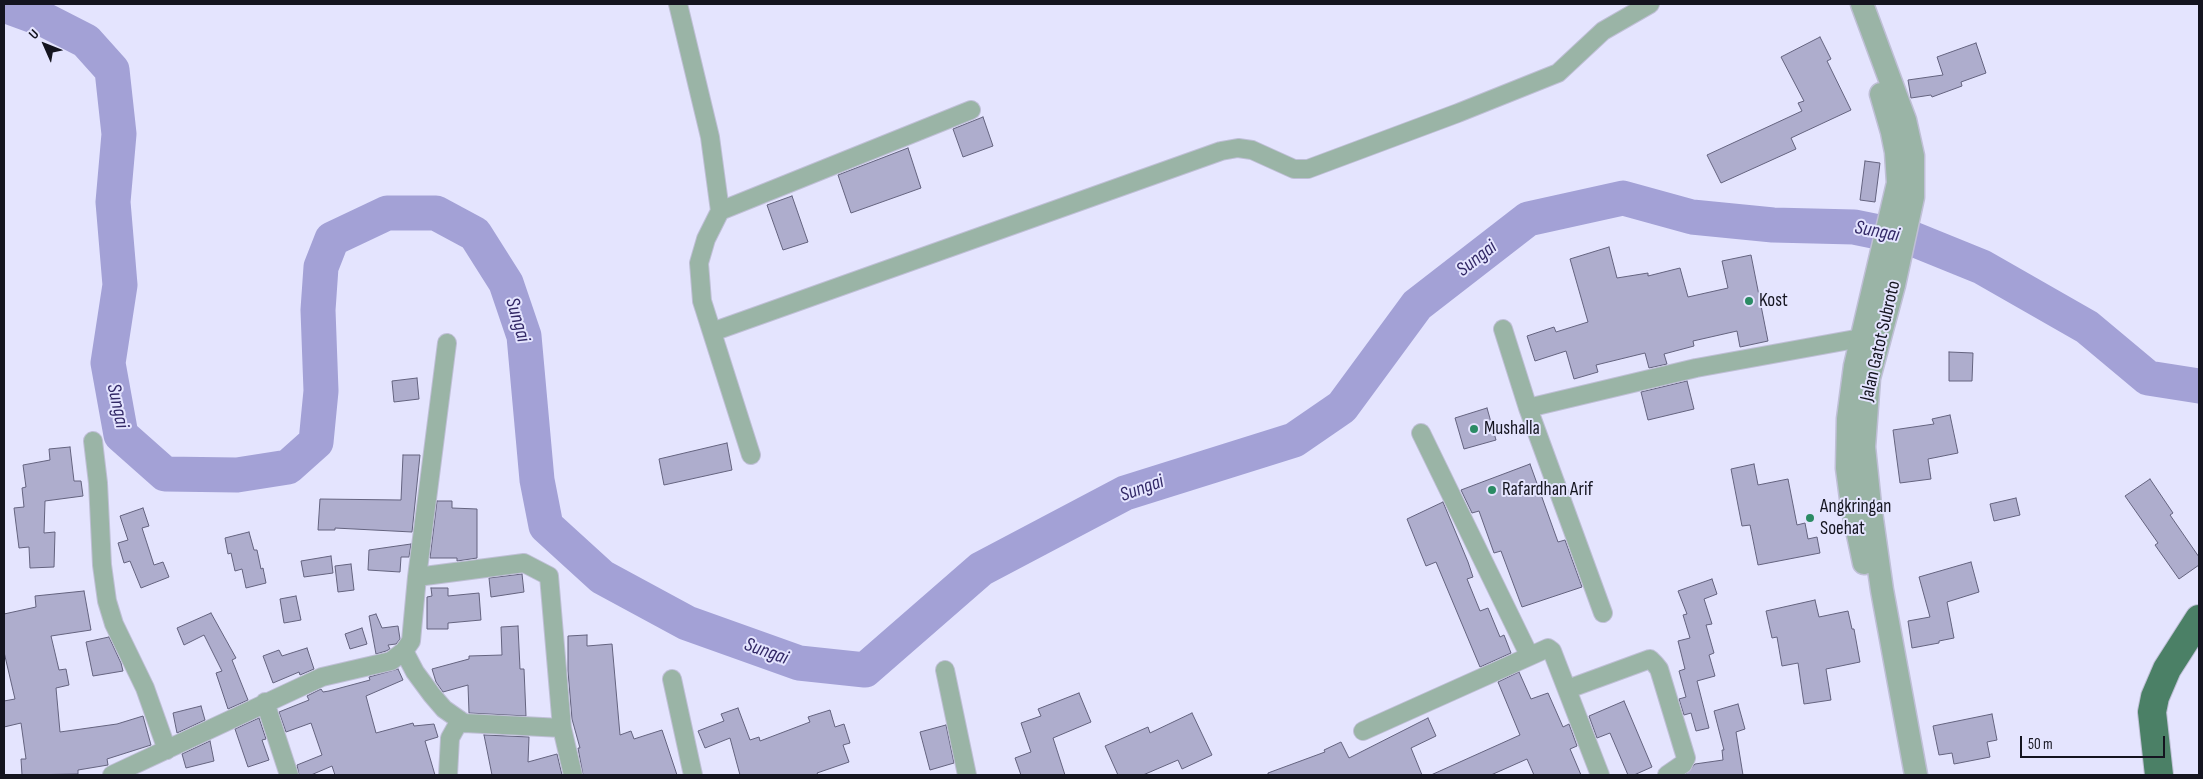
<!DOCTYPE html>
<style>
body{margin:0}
#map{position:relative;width:2203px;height:779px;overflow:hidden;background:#e4e4fe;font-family:"Sofia Sans Condensed",sans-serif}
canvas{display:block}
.frame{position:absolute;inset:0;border:5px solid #14141f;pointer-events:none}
.north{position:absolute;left:20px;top:20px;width:50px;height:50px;-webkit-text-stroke:4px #e4e4fe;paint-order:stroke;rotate:314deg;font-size:14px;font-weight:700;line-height:20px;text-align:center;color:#14141f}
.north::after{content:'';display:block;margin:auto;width:18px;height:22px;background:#14141f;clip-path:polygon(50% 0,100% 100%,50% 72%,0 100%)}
.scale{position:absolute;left:2020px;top:736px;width:145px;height:22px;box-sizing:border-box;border:2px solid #14141f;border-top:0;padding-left:6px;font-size:15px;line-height:18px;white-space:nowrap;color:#14141f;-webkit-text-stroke:4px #e4e4fe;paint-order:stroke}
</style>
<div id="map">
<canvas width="2203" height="779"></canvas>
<div class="frame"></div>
<div class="north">U</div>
<div class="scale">50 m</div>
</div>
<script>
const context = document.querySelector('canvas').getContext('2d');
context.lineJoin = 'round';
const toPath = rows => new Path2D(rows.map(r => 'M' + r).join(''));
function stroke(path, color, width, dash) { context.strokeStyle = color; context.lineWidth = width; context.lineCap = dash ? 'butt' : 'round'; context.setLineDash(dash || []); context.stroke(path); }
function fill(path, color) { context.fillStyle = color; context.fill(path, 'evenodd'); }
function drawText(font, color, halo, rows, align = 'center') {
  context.font = font + ' "Sofia Sans Condensed",sans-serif'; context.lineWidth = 4; context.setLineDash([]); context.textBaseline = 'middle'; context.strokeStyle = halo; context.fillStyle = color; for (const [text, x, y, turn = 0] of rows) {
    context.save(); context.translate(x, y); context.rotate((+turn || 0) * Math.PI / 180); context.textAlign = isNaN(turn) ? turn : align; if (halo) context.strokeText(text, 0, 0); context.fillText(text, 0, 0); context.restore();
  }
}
const river = toPath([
 [4,5,45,20,86,41,112,70,119,134,113,202,120,285,108,363,121,435,165,474,237,475,288,467,316,442,321,391,318,310,321,267,332,239,387,213,436,213,475,234,506,283,524,336,537,480,546,526,602,577,687,623,799,663,865,670,981,569,1125,493,1294,440,1342,407,1417,305,1528,219,1623,198,1692,217,1773,225,1854,227,1913,239,1982,267,2087,327,2148,378,2199,386]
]);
const building = toPath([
 [1820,37,1831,59,1827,61,1851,110,1791,138,1796,149,1721,183,1707,155,1802,111,1798,103,1804,101,1781,57,1820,37],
 [1976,43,1986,73,1961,82,1962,86,1932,97,1931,95,1911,98,1908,80,1943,75,1937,57,1976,43],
 [983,117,993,146,963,157,953,129,983,117],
 [908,148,921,188,851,213,838,175,908,148],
 [1865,161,1880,163,1875,202,1860,200,1865,161],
 [792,196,808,242,783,250,767,205,792,196],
 [1609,247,1617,278,1648,273,1648,276,1680,268,1688,297,1728,288,1722,261,1751,255,1768,341,1740,347,1737,331,1693,341,1694,346,1664,354,1667,364,1649,368,1645,353,1596,365,1598,372,1574,379,1566,351,1535,361,1527,336,1554,327,1556,332,1588,322,1570,259,1609,247],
 [1949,352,1973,353,1972,381,1949,381,1949,352],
 [417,378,419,399,394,402,392,381,417,378],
 [1687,381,1694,409,1648,420,1641,392,1687,381],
 [1487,408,1496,440,1464,449,1455,418,1487,408],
 [1950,415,1958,453,1928,459,1931,479,1900,483,1893,430,1934,424,1932,419,1950,415],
 [727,443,732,470,664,485,659,459,727,443],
 [70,447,74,481,81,481,83,496,45,501,44,533,55,532,54,567,30,568,29,547,19,548,14,508,24,507,22,488,26,487,23,465,50,460,49,449,70,447],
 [403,455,420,455,412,532,335,528,335,530,318,530,320,499,401,500,403,455],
 [1530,464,1558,542,1565,540,1582,587,1522,607,1501,551,1494,553,1479,511,1472,513,1461,490,1530,464],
 [1754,464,1758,485,1788,479,1797,525,1805,523,1808,539,1817,537,1820,553,1758,565,1750,525,1742,526,1731,469,1754,464],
 [2150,479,2173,513,2170,515,2199,557,2199,565,2179,579,2155,545,2158,543,2125,496,2150,479],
 [2016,498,2020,515,1994,521,1990,504,2016,498],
 [437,501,452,501,452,508,477,509,477,558,457,561,457,558,430,558,437,501],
 [1443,502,1468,562,1473,577,1467,579,1480,611,1488,608,1500,637,1504,635,1511,653,1480,667,1436,562,1426,566,1407,519,1443,502],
 [143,508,149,526,142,528,154,565,163,562,169,577,141,588,130,561,124,563,118,543,128,540,120,516,143,508],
 [249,532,254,550,257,550,261,569,263,568,266,583,246,588,242,569,235,571,231,553,228,554,225,538,249,532],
 [411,544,409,557,401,557,400,572,368,570,369,550,411,544],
 [331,556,333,573,304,577,301,561,331,556],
 [1971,562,1979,592,1947,602,1954,638,1939,641,1939,643,1912,648,1908,621,1930,617,1919,577,1971,562],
 [351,564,354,590,338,592,335,566,351,564],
 [522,574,524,592,491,597,489,578,522,574],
 [1712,579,1717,594,1704,599,1712,624,1706,625,1714,653,1709,655,1715,676,1697,681,1709,728,1696,731,1691,713,1684,715,1679,699,1686,697,1679,671,1685,669,1678,641,1690,638,1683,615,1687,614,1678,591,1712,579],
 [431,588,448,588,448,596,479,593,481,620,448,623,448,629,427,629,427,597,432,596,431,588],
 [84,591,91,630,51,636,59,670,66,669,69,685,56,688,60,732,117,724,143,716,151,745,107,759,108,765,78,770,78,774,22,775,21,759,26,759,21,723,4,727,4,701,15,699,4,652,4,614,36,607,35,596,84,591],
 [296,596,301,620,284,623,280,599,296,596],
 [1815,600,1819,617,1848,611,1852,629,1854,629,1860,662,1826,669,1831,700,1804,704,1798,663,1782,666,1777,637,1772,638,1766,611,1815,600],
 [211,613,236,658,232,660,248,700,228,709,216,673,222,671,204,635,184,645,177,628,211,613],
 [376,614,382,628,398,626,400,639,396,644,388,645,390,649,386,651,376,654,369,616,376,614],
 [518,626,520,669,524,669,526,716,469,713,468,685,443,692,436,682,432,669,469,659,469,656,502,655,501,627,518,626],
 [362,628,367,644,350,649,345,634,362,628],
 [587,635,587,646,612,644,620,735,631,731,634,739,662,730,677,775,583,775,578,748,580,748,572,719,568,671,568,636,587,635],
 [109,637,121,663,123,671,93,676,86,642,109,637],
 [307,648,314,669,300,675,299,672,273,683,263,656,279,650,282,656,307,648],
 [398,669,403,680,366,696,376,733,413,723,414,726,434,724,438,737,425,741,435,775,335,775,332,766,311,775,299,775,297,765,322,755,311,723,286,732,279,712,309,700,307,696,321,689,323,692,329,691,370,680,369,677,398,669],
 [1519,672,1531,699,1548,693,1563,727,1569,724,1577,746,1570,749,1581,775,1534,775,1527,759,1491,775,1431,775,1520,735,1498,682,1519,672],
 [1079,693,1091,722,1053,738,1065,775,1021,775,1015,758,1031,752,1021,723,1041,716,1038,709,1079,693],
 [1624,701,1652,767,1634,775,1628,775,1610,733,1597,738,1589,716,1624,701],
 [1738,704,1745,729,1736,732,1743,775,1685,775,1695,764,1723,760,1722,750,1724,750,1714,711,1738,704],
 [201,706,205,720,177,733,173,713,201,706],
 [738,708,750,740,759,737,760,741,810,722,808,717,830,710,835,727,844,724,850,743,843,745,849,762,817,773,818,775,740,775,730,738,705,748,698,731,724,721,721,714,738,708],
 [1192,713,1212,755,1182,769,1178,760,1143,775,1118,775,1105,746,1148,727,1150,733,1192,713],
 [1992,714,1997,740,1987,742,1990,757,1954,764,1952,753,1939,755,1933,726,1992,714],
 [259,718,266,739,262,740,269,760,248,767,235,729,259,718],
 [1428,718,1436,736,1411,748,1422,775,1268,775,1268,773,1325,752,1324,750,1341,742,1349,758,1428,718],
 [946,725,954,763,930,770,920,732,946,725],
 [484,735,529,737,528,762,557,754,562,775,492,775,484,735],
 [210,741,214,761,186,768,182,754,210,741]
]);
const minor = toPath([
 [678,4,710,137,720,211,706,239,699,263,702,301,751,455],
 [720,211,971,110],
 [1503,329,1528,408,1603,613],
 [712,332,1221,151,1238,148,1252,150,1294,169,1308,169,1458,113,1558,73,1603,31,1650,4],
 [1528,408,1696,368,1861,338],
 [1421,433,1529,655],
 [93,441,98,483,102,565,107,601,114,624,145,688,167,750],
 [417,577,524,563,549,576,562,728,573,775],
 [404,651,415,672,432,695,444,709,464,723,562,728],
 [945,670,967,775],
 [672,679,693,775],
 [1568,689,1650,659,1655,664,1659,669,1686,758,1683,764,1667,775],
 [265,702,289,775],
 [1363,731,1548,648,1552,651,1600,775],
 [112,775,322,677,391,661,404,651,411,641,417,577,447,343],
 [448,775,450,738,460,720]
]);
const tertiary = toPath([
 [1862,4,1905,120,1913,156,1913,197,1894,285,1869,378,1864,447,1870,505,1882,590,1916,775],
 [1864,563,1852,506,1847,468,1848,419,1855,366,1898,183,1896,152,1892,132,1881,94]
]);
const trunk = toPath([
 [2159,775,2152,712,2155,697,2167,669,2199,619]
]);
const markers = [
 [1749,301,5,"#2b8b64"],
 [1474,429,5,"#2b8b64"],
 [1492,490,5,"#2b8b64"],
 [1810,518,5,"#2b8b64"]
];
const poiNames = [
 ["Kost",1759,301],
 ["Mushalla",1484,429],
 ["Rafardhan Arif",1502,490],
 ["Angkringan",1820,507],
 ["Soehat",1820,529]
];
const streetNames = [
 ["Jalan Gatot Subroto",1881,341,-77]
];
const waterNames = [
 ["Sungai",1877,232,11],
 ["Sungai",1477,259,-38],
 ["Sungai",517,320,74],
 ["Sungai",117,406,78],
 ["Sungai",1142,489,-20],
 ["Sungai",766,652,20]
];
stroke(river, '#a3a1d6', 35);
fill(building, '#aeadcd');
stroke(building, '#64637f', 1);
stroke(minor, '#bfbfd6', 20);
stroke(tertiary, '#bfbfd6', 25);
stroke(trunk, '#bfbfd6', 30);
stroke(minor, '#9ab4a6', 18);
stroke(tertiary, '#9ab4a6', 22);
stroke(trunk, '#4b8066', 28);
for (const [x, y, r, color] of markers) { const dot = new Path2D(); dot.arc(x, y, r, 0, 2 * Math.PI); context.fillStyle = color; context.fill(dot); stroke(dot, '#e4e4fe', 2); }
drawText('19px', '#14141f', '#e4e4fe', poiNames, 'left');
drawText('19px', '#14141f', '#e4e4fe', streetNames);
drawText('italic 20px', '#322866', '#e4e4fe', waterNames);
</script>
